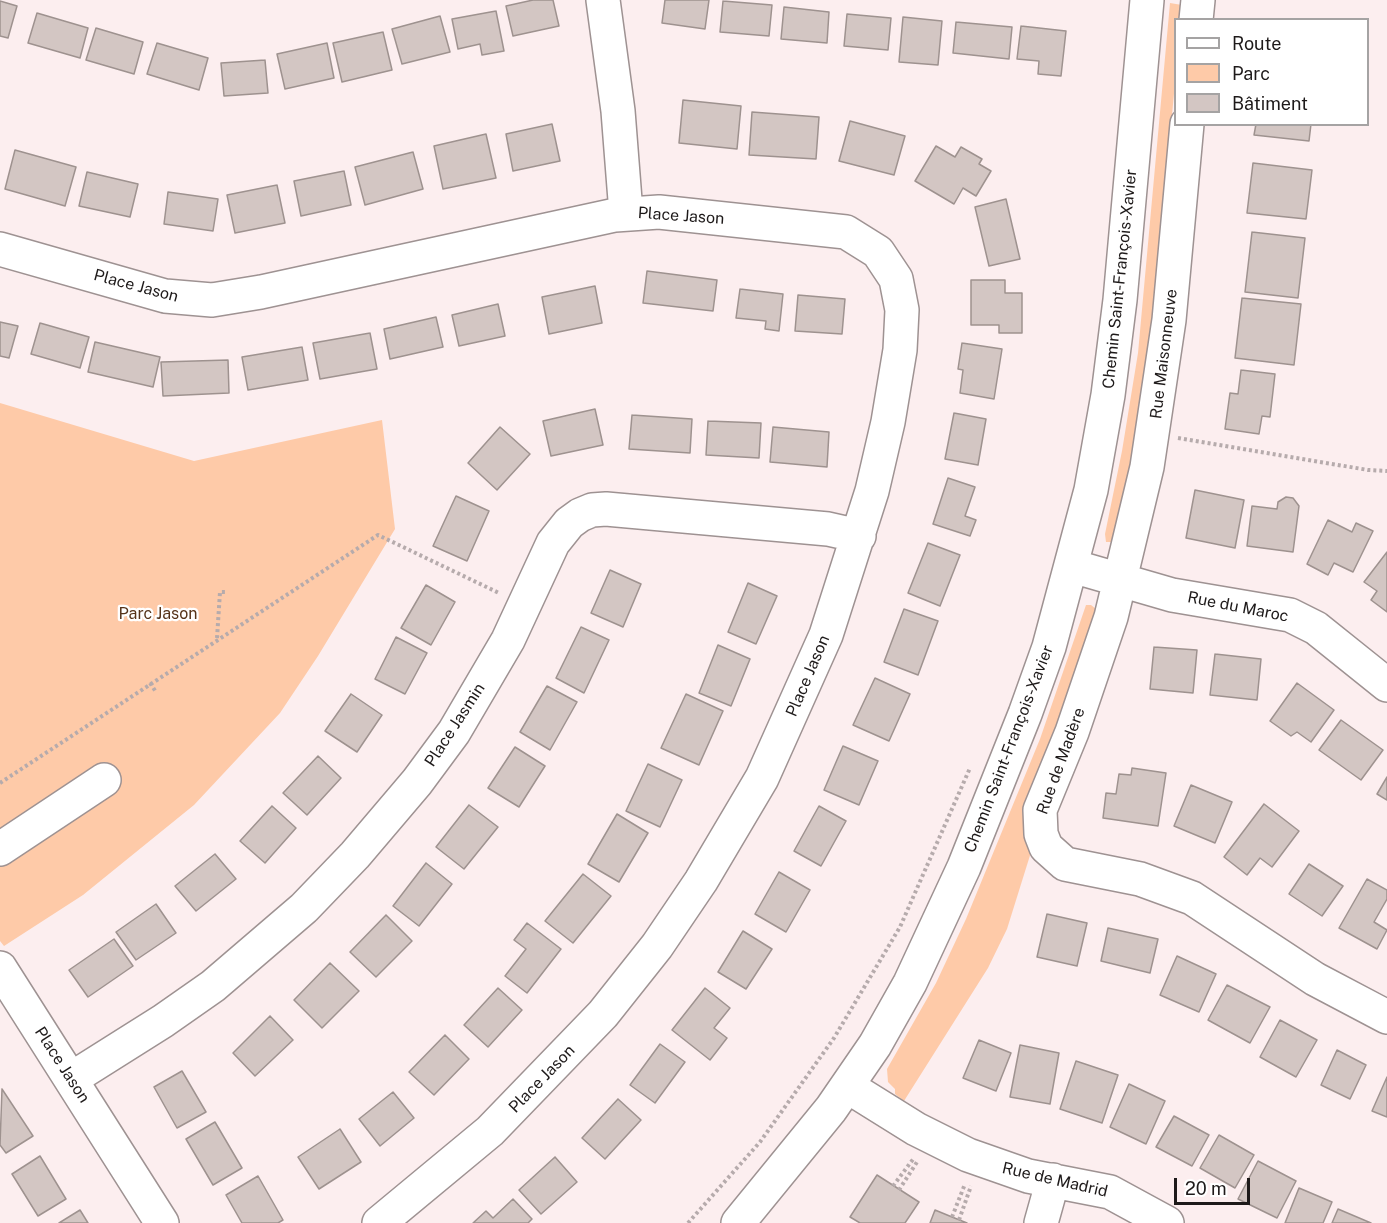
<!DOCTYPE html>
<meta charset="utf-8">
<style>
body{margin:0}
#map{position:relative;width:1387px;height:1223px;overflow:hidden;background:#fceeef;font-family:"Public Sans",sans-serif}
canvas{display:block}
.legend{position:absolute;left:1174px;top:18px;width:195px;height:108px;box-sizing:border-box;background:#fff;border:2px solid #a5a3a3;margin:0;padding:8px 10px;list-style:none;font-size:18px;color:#1e1a1a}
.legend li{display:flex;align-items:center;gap:12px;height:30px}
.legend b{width:30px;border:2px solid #a5a3a3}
.scale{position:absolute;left:1174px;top:1178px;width:76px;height:27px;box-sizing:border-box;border:3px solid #1e1a1a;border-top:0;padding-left:8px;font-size:18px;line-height:21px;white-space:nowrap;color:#1e1a1a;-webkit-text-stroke:4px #fff;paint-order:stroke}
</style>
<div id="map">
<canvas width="1387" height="1223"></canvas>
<ul class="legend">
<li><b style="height:8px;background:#fff"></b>Route</li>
<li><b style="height:16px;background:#fecaa8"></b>Parc</li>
<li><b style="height:16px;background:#d3c6c3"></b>Bâtiment</li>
</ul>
<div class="scale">20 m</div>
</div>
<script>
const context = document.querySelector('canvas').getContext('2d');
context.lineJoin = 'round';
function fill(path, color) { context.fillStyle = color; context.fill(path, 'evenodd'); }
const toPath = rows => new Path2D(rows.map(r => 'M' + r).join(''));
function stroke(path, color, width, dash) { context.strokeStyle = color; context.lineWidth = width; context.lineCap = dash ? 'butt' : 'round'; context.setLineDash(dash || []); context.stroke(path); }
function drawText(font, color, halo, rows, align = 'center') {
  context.font = font + ' "Public Sans",sans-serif'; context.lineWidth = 4.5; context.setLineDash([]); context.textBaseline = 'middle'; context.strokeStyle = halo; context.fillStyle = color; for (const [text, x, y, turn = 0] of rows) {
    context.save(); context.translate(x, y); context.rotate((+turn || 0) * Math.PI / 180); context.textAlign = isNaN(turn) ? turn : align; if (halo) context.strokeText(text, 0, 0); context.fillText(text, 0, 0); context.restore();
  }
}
const green = toPath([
 [1170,3,1182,5,1181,19,1176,20,1175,83,1148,371,1139,434,1115,542,1106,542,1105,534,1122,451,1138,353],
 [0,403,194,461,382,420,395,529,318,656,280,713,194,805,83,895,4,946,0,941],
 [1086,605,1091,605,1096,609,1090,630,1058,724,1024,809,1025,834,1032,849,1007,929,988,968,904,1101,895,1094,895,1089,888,1082,887,1069,936,983,966,919,1040,739]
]);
const building = toPath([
 [553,0,559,26,513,36,506,6,533,0,553,0],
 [665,0,709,0,705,29,662,23,665,0],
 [0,1,17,6,8,38,0,36,0,1],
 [723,1,772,5,769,36,720,32,723,1],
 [784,7,829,12,827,43,781,39,784,7],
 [496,11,504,51,482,55,480,44,458,49,452,19,496,11],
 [37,13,88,28,80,58,28,43,37,13],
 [847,14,891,18,888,50,844,46,847,14],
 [440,16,450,52,402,64,392,29,440,16],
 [903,17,942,21,938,65,899,62,903,17],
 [956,22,1012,27,1009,59,953,53,956,22],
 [1021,26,1066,31,1061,76,1038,74,1039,61,1017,59,1021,26],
 [96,28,143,42,134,74,86,60,96,28],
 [383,32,392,70,342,82,333,43,383,32],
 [157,43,208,58,199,90,147,74,157,43],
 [327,43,334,78,285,89,277,54,327,43],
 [265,60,268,93,224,96,221,63,265,60],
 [683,100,741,106,737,149,679,143,683,100],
 [752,112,819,117,816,159,749,155,752,112],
 [850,121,905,136,894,175,839,161,850,121],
 [552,124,560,161,513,171,506,134,552,124],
 [1256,124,1311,124,1309,141,1254,135,1256,124],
 [486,134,496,178,443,189,434,146,486,134],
 [936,146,955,157,961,147,982,159,979,164,991,171,976,196,963,188,954,204,915,181,936,146],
 [15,150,76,167,65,206,5,189,15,150],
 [413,152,423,189,365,205,355,167,413,152],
 [1253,163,1312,170,1306,219,1247,213,1253,163],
 [344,171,351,205,301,216,294,181,344,171],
 [87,172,138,184,130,217,79,206,87,172],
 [277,185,285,223,235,233,227,195,277,185],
 [168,192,218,199,213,231,164,224,168,192],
 [1006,199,1020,259,989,266,975,207,1006,199],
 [1252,232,1305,238,1298,298,1245,292,1252,232],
 [647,271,717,280,713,311,643,303,647,271],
 [971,280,1005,280,1005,293,1022,293,1022,333,999,333,999,325,971,325,971,280],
 [595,286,602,323,549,334,542,297,595,286],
 [740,289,783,294,779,331,765,329,766,321,736,318,740,289],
 [798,295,845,299,842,334,795,331,798,295],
 [1242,298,1301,304,1294,365,1235,358,1242,298],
 [498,304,505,336,459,346,452,315,498,304],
 [436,317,443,347,390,359,384,329,436,317],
 [0,322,18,326,9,358,0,356,0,322],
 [40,323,89,337,80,368,31,354,40,323],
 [370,333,377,369,320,379,313,343,370,333],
 [95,342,160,357,153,387,88,372,95,342],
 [962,343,1002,349,994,399,960,393,963,370,958,369,962,343],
 [302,347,308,380,248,390,242,357,302,347],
 [228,360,229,393,163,396,161,362,228,360],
 [1241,370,1275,374,1270,417,1262,416,1259,434,1225,429,1230,393,1238,394,1241,370],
 [595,409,603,445,551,456,543,421,595,409],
 [954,413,986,419,978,465,945,459,954,413],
 [632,415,692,419,690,453,629,449,632,415],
 [708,421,761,423,759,458,706,455,708,421],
 [500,427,530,454,497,490,468,463,500,427],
 [773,427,829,432,827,467,770,462,773,427],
 [948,478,975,487,965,516,976,520,970,536,933,524,948,478],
 [1195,490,1244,500,1235,548,1186,538,1195,490],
 [456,496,489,511,467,561,433,546,456,496],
 [1286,497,1293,498,1299,506,1293,552,1247,546,1252,506,1277,509,1278,502,1286,497],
 [1328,520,1352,532,1356,523,1373,531,1353,572,1334,563,1328,575,1307,564,1328,520],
 [928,543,960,555,940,606,908,593,928,543],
 [1387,552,1387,612,1371,600,1377,591,1364,582,1387,552],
 [610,570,641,584,623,627,591,613,610,570],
 [748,583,777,596,756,644,728,632,748,583],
 [426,585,455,602,431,645,401,628,426,585],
 [904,609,938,621,918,675,884,662,904,609],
 [581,627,609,640,584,693,556,678,581,627],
 [396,637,427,653,405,694,375,679,396,637],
 [718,645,750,659,731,706,699,693,718,645],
 [1154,647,1197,650,1193,693,1150,689,1154,647],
 [1215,654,1261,659,1257,700,1210,695,1215,654],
 [875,678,910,694,889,741,853,725,875,678],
 [1297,683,1334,710,1311,742,1297,732,1291,736,1270,721,1297,683],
 [547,686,577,702,550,750,520,732,547,686],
 [351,694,382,715,357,752,325,731,351,694],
 [686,694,723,711,699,765,661,748,686,694],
 [1341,720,1383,750,1361,780,1319,750,1341,720],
 [843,746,878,761,859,805,824,790,843,746],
 [515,747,545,766,519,807,488,788,515,747],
 [318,756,341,778,307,815,283,793,318,756],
 [648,764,682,780,660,827,626,811,648,764],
 [1132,768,1166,773,1158,826,1103,818,1106,793,1116,794,1119,774,1131,775,1132,768],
 [1387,777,1387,800,1377,794,1387,777],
 [1191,785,1232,802,1215,843,1174,826,1191,785],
 [1264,804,1299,831,1272,867,1260,858,1247,875,1224,857,1264,804],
 [469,805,498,827,464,869,436,847,469,805],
 [272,806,296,828,265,863,240,841,272,806],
 [819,806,846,821,821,866,794,851,819,806],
 [617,814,648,833,619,882,588,864,617,814],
 [215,854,236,879,196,911,175,886,215,854],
 [426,863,452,884,419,926,393,906,426,863],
 [1309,864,1343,886,1322,916,1289,894,1309,864],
 [779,872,810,890,786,932,755,914,779,872],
 [583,874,611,896,573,943,545,921,583,874],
 [1367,879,1387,890,1387,899,1374,922,1387,930,1377,949,1339,928,1367,879],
 [156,904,176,933,136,960,116,932,156,904],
 [1047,914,1087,923,1077,966,1037,957,1047,914],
 [386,915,412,941,376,977,350,952,386,915],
 [527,923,561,949,527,993,505,976,526,949,514,940,527,923],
 [1108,928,1158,939,1150,973,1101,961,1108,928],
 [743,931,772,949,746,989,718,972,743,931],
 [114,939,133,966,88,997,69,970,114,939],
 [1177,956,1216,974,1199,1012,1160,995,1177,956],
 [330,963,359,991,322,1028,294,1000,330,963],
 [1227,985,1270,1007,1250,1043,1208,1020,1227,985],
 [498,988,522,1010,488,1047,464,1025,498,988],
 [705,988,730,1008,714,1028,727,1038,710,1060,672,1030,705,988],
 [270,1016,293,1040,255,1076,233,1053,270,1016],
 [1280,1020,1317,1040,1296,1077,1260,1057,1280,1020],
 [445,1035,469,1059,434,1095,409,1072,445,1035],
 [979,1040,1011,1053,996,1091,963,1078,979,1040],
 [660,1044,685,1062,655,1103,630,1085,660,1044],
 [1020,1045,1059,1053,1050,1104,1010,1097,1020,1045],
 [1337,1050,1366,1065,1350,1099,1321,1085,1337,1050],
 [1076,1061,1118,1075,1102,1123,1060,1109,1076,1061],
 [182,1071,206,1112,177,1128,154,1087,182,1071],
 [1387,1077,1387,1117,1372,1111,1387,1077],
 [1129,1084,1165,1101,1146,1144,1110,1127,1129,1084],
 [2,1089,33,1136,6,1153,0,1145,2,1089],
 [393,1092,414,1118,380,1146,359,1119,393,1092],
 [618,1099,641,1120,605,1159,582,1138,618,1099],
 [1174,1116,1209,1135,1192,1166,1156,1147,1174,1116],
 [215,1122,242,1168,213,1185,186,1139,215,1122],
 [340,1129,361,1162,319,1189,298,1157,340,1129],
 [1219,1135,1254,1155,1235,1188,1200,1168,1219,1135],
 [40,1156,66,1199,38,1216,12,1174,40,1156],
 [555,1157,577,1182,541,1214,519,1190,555,1157],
 [1258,1161,1296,1181,1277,1218,1238,1199,1258,1161],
 [877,1175,919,1202,905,1223,860,1223,850,1217,877,1175],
 [258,1176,283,1220,278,1223,242,1223,226,1195,258,1176],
 [1299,1188,1332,1202,1323,1223,1285,1223,1299,1188],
 [513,1199,532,1219,528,1223,473,1223,486,1211,493,1218,513,1199],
 [1338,1209,1371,1223,1332,1223,1338,1209],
 [80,1210,88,1223,59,1223,80,1210],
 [935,1210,952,1217,967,1223,930,1223,935,1210]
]);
const path = toPath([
 [1178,438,1368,470,1387,471],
 [217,638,220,592,226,592],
 [150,683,156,692],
 [0,783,378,535,499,593],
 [893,1186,914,1158],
 [899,1190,917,1162],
 [952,1217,965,1184],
 [959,1220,971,1186],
 [688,1223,760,1142,834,1038,900,927,970,768]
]);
const minor = toPath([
 [603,0,618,111,626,213],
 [1196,20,1198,0],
 [1187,124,1169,320,1147,467,1111,617,1072,732,1040,810,1041,834,1046,847,1065,864,1140,879,1192,898,1315,979,1387,1017],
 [0,249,165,296,212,300,261,292,615,215,659,212,846,232,878,252,896,279,902,310,900,350,888,422,872,491,826,635,762,778,701,881,657,946,603,1014,490,1131,379,1223],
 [1072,566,1172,595,1290,615,1316,628,1387,685],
 [0,849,104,780],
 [0,968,162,1223],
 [71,1079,163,1021,213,986,304,908,355,855,417,782,454,732,508,640,553,543,569,523,580,515,592,510,606,509,828,529,859,536],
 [847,1086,916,1129,968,1155,1028,1176,1110,1192,1167,1223],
 [738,1223,831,1109,875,1045,910,983,964,867,1025,714,1049,647,1091,490,1108,395,1120,300,1147,0],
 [1041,1223,1053,1180]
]);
const streetNames = [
 ["Place Jason",681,216,4],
 ["Chemin Saint-François-Xavier",1120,279,-84],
 ["Place Jason",136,286,15],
 ["Rue Maisonneuve",1164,354,-83],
 ["Rue du Maroc",1238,607,11],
 ["Place Jason",808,676,-67],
 ["Place Jasmin",455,725,-57],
 ["Chemin Saint-François-Xavier",1009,749,-69],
 ["Rue de Madère",1061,761,-70],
 ["Place Jason",62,1065,57],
 ["Place Jason",542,1079,-46],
 ["Rue de Madrid",1055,1180,13]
];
const parkNames = [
 ["Parc Jason",158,614]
];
fill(green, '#fecaa8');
fill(building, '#d3c6c3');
stroke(building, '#9e928f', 1.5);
stroke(minor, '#9e9292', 36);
stroke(path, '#b6abac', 4, [3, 3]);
stroke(minor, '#fff', 33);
drawText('16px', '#1e1a1a', '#fff', streetNames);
drawText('16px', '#563319', '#fff', parkNames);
</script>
